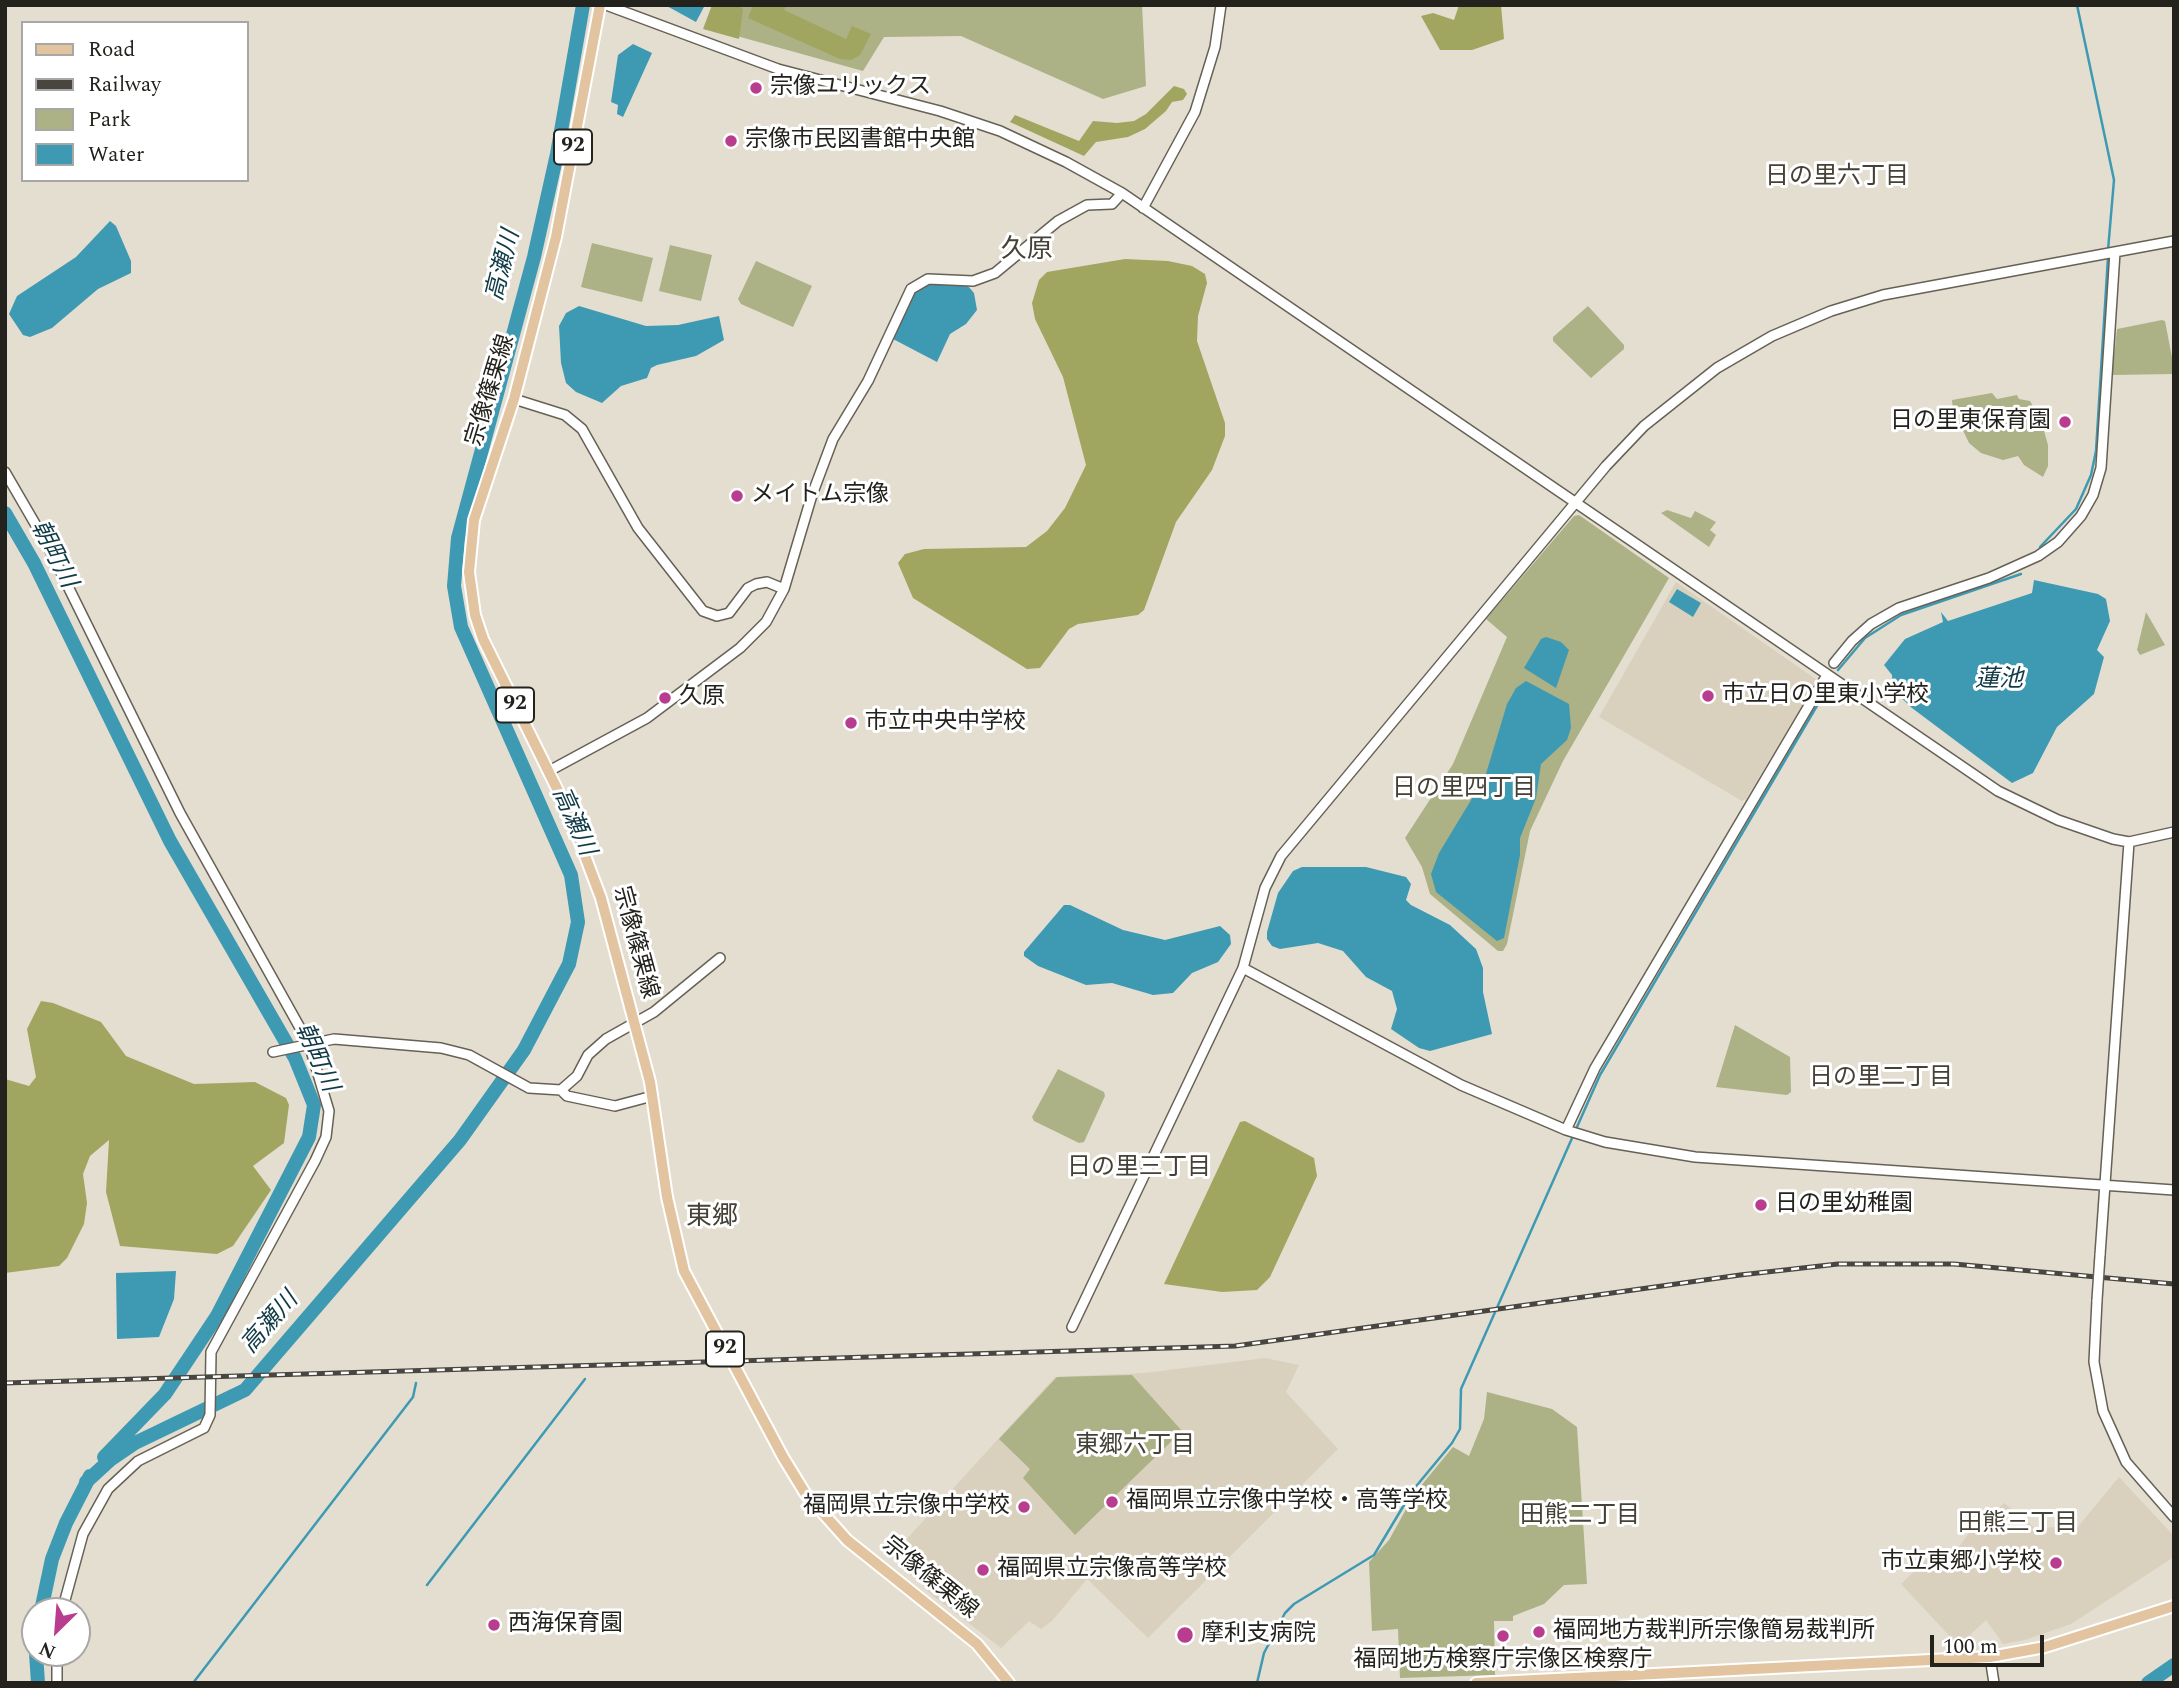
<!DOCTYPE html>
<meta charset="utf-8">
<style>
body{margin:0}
#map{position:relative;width:2179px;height:1688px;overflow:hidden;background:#e4ded1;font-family:Spectral,serif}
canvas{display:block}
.frame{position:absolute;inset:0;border:7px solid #23221d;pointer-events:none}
.legend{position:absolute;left:21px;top:21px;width:228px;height:161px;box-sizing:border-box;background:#fff;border:2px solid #a7a7a5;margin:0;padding:9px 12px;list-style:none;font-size:21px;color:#23221d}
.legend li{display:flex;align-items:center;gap:14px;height:35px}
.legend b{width:35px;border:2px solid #a7a7a5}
.north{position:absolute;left:21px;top:1597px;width:70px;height:70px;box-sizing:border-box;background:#fff;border:2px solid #a7a7a5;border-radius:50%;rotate:205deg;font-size:19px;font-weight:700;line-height:28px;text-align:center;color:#23221d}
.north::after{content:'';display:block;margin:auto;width:24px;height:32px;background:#b83d8f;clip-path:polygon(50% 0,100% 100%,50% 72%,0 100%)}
.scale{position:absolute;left:1930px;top:1635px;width:114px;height:32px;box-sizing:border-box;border:4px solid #23221d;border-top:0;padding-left:9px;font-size:21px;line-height:24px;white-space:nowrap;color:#23221d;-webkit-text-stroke:5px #fff;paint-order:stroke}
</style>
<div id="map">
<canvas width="2179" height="1688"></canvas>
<div class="frame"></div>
<ul class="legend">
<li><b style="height:9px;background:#e3c4a1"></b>Road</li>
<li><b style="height:9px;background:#48463f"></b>Railway</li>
<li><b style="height:19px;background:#acb186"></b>Park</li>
<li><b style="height:19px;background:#3e9ab3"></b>Water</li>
</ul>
<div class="north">N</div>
<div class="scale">100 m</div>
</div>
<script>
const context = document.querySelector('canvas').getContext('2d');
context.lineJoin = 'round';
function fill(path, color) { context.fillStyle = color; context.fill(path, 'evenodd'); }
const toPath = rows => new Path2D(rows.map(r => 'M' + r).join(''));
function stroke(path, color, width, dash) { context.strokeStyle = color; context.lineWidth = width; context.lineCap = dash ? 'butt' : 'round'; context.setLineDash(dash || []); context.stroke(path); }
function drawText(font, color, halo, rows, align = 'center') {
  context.font = font + ' Spectral,"Noto Sans JP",serif'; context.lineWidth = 6; context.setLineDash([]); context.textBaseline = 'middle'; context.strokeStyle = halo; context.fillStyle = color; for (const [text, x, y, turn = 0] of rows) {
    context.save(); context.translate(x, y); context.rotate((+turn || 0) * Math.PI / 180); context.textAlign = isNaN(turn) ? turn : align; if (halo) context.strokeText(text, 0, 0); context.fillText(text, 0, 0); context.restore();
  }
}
const built = toPath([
 [1676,582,1817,680,1746,799,1742,801,1599,717],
 [1265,1358,1299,1365,1286,1392,1338,1449,1148,1638,1087,1579,1052,1621,1041,1629,1029,1621,1001,1648,932,1595,892,1555,1055,1377,1144,1373],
 [2119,1477,2174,1536,2174,1557,2071,1624,2025,1640,2003,1644,1986,1620,1970,1635,1956,1643,1901,1584,1927,1559,1944,1567,1974,1526,1978,1529,2004,1503,2035,1528,2060,1527,2067,1522,2076,1529]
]);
const green = toPath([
 [716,5,1142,5,1146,86,1103,99,961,36,884,37,863,71,708,28],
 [592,243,653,258,642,302,581,287],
 [670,245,712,255,701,301,659,291],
 [756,261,812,286,793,327,741,304,738,299],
 [1588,306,1624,345,1624,349,1591,378,1553,341,1553,337],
 [2162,320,2165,321,2174,368,2172,374,2112,375,2117,329],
 [1992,393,1997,399,2017,395,2019,399,2030,401,2041,420,2048,445,2048,466,2043,477,2024,465,2018,456,2003,460,1981,453,1969,443,1960,424,1954,422,1952,400],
 [1667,510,1691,518,1695,511,1716,522,1710,530,1716,535,1709,547,1661,513],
 [1579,515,1669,578,1563,761,1530,831,1507,944,1503,951,1498,951,1430,894,1422,867,1405,838,1453,764,1507,637,1486,619,1574,516],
 [2146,612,2165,645,2140,655,2137,650],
 [1735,1025,1790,1057,1791,1092,1787,1095,1716,1087],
 [1058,1069,1104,1092,1105,1096,1084,1142,1079,1143,1034,1121,1032,1117],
 [1132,1375,1182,1431,1075,1535,1023,1478,1030,1469,999,1439,1057,1377],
 [1487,1392,1552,1409,1577,1427,1587,1584,1564,1585,1544,1604,1513,1616,1513,1621,1494,1621,1495,1675,1400,1678,1398,1629,1372,1631,1369,1562,1389,1540,1415,1493,1453,1447,1469,1456,1484,1419]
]);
const forest = toPath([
 [712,5,737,5,743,9,739,39,703,29],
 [753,5,786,5,784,10,846,39,852,26,871,34,860,55,851,60,840,59,748,18],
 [1459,5,1501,5,1504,39,1472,50,1440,50,1421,16,1433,13,1454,20],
 [1174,86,1184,89,1187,94,1183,100,1172,102,1166,111,1145,129,1128,137,1096,142,1084,156,1010,122,1015,115,1079,141,1093,121,1117,123,1134,121,1146,114],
 [1125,259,1168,261,1192,266,1205,274,1207,283,1198,316,1197,341,1225,423,1225,436,1212,470,1176,522,1144,610,1138,615,1078,624,1069,629,1040,668,1027,669,913,598,898,563,905,554,924,549,1026,547,1047,531,1065,508,1086,465,1063,377,1035,319,1032,303,1039,280,1047,272],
 [41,1001,53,1003,101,1022,126,1056,194,1084,255,1082,286,1098,289,1105,284,1143,253,1166,271,1190,233,1246,217,1254,120,1246,106,1192,109,1140,90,1156,83,1174,87,1203,84,1224,67,1258,59,1266,5,1273,5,1079,29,1086,36,1077,27,1029],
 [1245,1121,1314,1158,1317,1176,1270,1277,1257,1290,1222,1292,1164,1284,1240,1122]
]);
const water = toPath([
 [665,5,705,5,696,22],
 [633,44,652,53,623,117,617,114,618,105,611,102,618,55],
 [110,221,116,226,131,261,131,273,98,289,52,328,30,337,23,335,9,314,17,296,76,257],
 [935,282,968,286,974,293,977,310,966,324,950,334,937,362,893,339,912,295,926,283],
 [579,306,646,326,678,325,719,316,724,340,696,356,657,365,651,368,647,378,621,386,602,403,576,392,566,383,561,363,559,326,566,313],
 [2034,580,2098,594,2106,599,2110,621,2097,650,2104,657,2094,694,2057,727,2033,773,2012,783,1912,708,1893,690,1892,675,1884,665,1905,639,1943,622,1941,612,1948,621,2032,593],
 [1677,589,1701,603,1693,617,1669,602],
 [1546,637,1561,642,1569,650,1556,688,1524,668,1541,639],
 [1526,681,1569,704,1571,728,1567,740,1541,764,1536,798,1520,838,1520,855,1504,938,1497,941,1436,892,1431,874,1439,853,1485,777,1507,704,1516,688],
 [1302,867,1366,867,1406,877,1411,884,1406,900,1411,905,1450,925,1476,949,1483,968,1483,992,1492,1034,1430,1051,1419,1048,1391,1029,1397,1009,1392,991,1366,977,1343,951,1318,943,1280,949,1272,946,1267,939,1267,932,1278,893,1293,871],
 [1064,905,1070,905,1123,930,1165,940,1220,926,1230,935,1231,944,1218,962,1192,973,1173,993,1153,995,1112,983,1086,985,1038,966,1024,956,1024,952],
 [176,1271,174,1299,159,1337,117,1339,116,1273]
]);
const stream = toPath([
 [2077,5,2114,180,2108,250],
 [2040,547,2076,509,2091,475,2096,451,2108,257],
 [1838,670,1865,638,1901,615,2021,574],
 [427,1585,585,1379],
 [193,1683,413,1397,416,1383],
 [1257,1683,1264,1653,1285,1613,1294,1604,1374,1555,1413,1490,1452,1443,1460,1429,1461,1389,1600,1075,1828,687]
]);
const river = toPath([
 [5,513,34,563,170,841,295,1058,314,1105,309,1137,217,1316,165,1394,104,1457],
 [86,1482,110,1460,135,1443,245,1390,460,1140,524,1050,569,964,578,922,571,875,461,627,454,586,458,538,534,257,557,154,583,5],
 [41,1611,52,1559,66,1523,90,1476],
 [36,1653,38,1683],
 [2148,1683,2174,1665]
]);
const tertiary = toPath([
 [606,5,778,69,940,111,1000,131,1066,162,1122,193,1998,791,2058,820,2113,839,2129,842,2174,832],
 [1143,208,1195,112,1215,47,1221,5],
 [514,399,565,415,582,429,638,528,703,611,717,616,729,613,748,588,756,584,767,582,784,589],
 [5,472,48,546,180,813,309,1044,329,1111,326,1137,315,1161,211,1352,210,1415,204,1428,138,1461,108,1489,83,1534,62,1611],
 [1834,663,1852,641,1871,624,1899,608,1989,578,2038,556,2058,542,2081,516,2093,495,2101,468,2115,252],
 [549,771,647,718,740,648,766,622,784,589,812,495,833,439,868,381,911,289,928,279,973,281,995,273,1058,221,1087,205,1112,204,1122,193],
 [1243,968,1461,1085,1566,1130,1605,1142,1695,1157,2174,1190],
 [273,1052,334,1039,441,1048,469,1055,529,1088,561,1090,577,1076,588,1055,606,1039,654,1012,720,958],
 [561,1090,567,1096,615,1106,645,1098],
 [1566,1130,1595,1068,1827,675],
 [2100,1255,2129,842],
 [2097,1300,2094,1362,2103,1411,2126,1462,2174,1517],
 [1072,1327,1243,968,1265,888,1281,856,1606,466,1644,426,1717,368,1772,336,1831,311,1883,295,2174,241],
 [1990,1657,1994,1683],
 [57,1683,57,1653]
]);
const primary = toPath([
 [600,5,556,237,514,399,474,520,469,572,475,615,483,639,568,811,601,898,650,1082,667,1197],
 [805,1493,847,1540,977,1644,1009,1683],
 [1476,1683,1990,1657,2045,1647,2174,1606]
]);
const rail = toPath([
 [5,1383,1235,1346,1740,1275,1838,1264,1954,1264,2174,1284]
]);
const tertiaryBridge = toPath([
 [2097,1300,2100,1255]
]);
const primaryBridge = toPath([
 [667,1197,684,1271,783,1457,805,1493]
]);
const markers = [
 [756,88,7,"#b83d8f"],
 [731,141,7,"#b83d8f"],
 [2065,422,7,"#b83d8f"],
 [737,496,7,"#b83d8f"],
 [1708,696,7,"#b83d8f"],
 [665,698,7,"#b83d8f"],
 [851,723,7,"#b83d8f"],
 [1761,1205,7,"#b83d8f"],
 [1112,1502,7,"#b83d8f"],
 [1024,1507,7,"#b83d8f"],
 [2056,1563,7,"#b83d8f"],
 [983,1570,7,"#b83d8f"],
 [494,1625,7,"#b83d8f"],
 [1539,1632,7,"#b83d8f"],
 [1185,1635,9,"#b83d8f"],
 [1503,1636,7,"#b83d8f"]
];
const shields = [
 [573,147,38],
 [515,705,38],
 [725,1349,38]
];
const shieldNames = [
 ["92",573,147],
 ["92",515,705],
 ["92",725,1349]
];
const poiNames = [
 ["宗像ユリックス",770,88],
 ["宗像市民図書館中央館",745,141],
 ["日の里東保育園",2051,422,"right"],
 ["メイトム宗像",751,496],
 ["市立日の里東小学校",1722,696],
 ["久原",679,698],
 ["市立中央中学校",865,723],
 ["日の里幼稚園",1775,1205],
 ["福岡県立宗像中学校・高等学校",1126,1502],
 ["福岡県立宗像中学校",1010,1507,"right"],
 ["市立東郷小学校",2042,1563,"right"],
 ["福岡県立宗像高等学校",997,1570],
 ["西海保育園",508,1625],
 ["福岡地方裁判所宗像簡易裁判所",1553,1632],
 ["摩利支病院",1201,1635],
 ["福岡地方検察庁宗像区検察庁",1503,1661,"center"]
];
const streetNames = [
 ["宗像篠栗線",492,391,-73],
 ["宗像篠栗線",634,943,75],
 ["宗像篠栗線",929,1579,39]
];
const neighbourhoodNames = [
 ["日の里六丁目",1837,178],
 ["日の里四丁目",1464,790],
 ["日の里二丁目",1881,1079],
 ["日の里三丁目",1139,1169],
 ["東郷六丁目",1135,1447],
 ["田熊二丁目",1580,1517],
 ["田熊三丁目",2018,1525]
];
const waterNames = [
 ["高瀬川",505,266,-76],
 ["朝町川",52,555,63],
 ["蓮池",1999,681],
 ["高瀬川",572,822,66],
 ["朝町川",315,1058,66],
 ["高瀬川",271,1324,-49]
];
const quarterNames = [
 ["久原",1027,252],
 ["東郷",712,1219]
];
fill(built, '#d9d1bd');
fill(green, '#acb186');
fill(forest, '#a0a660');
fill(water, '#3e9ab3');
stroke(stream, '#3e9ab3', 2.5);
stroke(river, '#3e9ab3', 14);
stroke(tertiary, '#666155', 12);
stroke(primary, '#fff', 14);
stroke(tertiary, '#fff', 9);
stroke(primary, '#e3c4a1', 10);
stroke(rail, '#48463f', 5);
stroke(rail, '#fff', 2.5, [8]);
stroke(tertiaryBridge, '#666155', 12, []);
stroke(primaryBridge, '#fff', 14, []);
stroke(tertiaryBridge, '#fff', 9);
stroke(primaryBridge, '#e3c4a1', 10);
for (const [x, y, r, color] of markers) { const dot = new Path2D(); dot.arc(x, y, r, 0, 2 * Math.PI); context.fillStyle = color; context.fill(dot); stroke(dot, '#fff', 2.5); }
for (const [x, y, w] of shields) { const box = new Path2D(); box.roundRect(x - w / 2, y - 17.5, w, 35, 5); context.fillStyle = '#fff'; context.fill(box); stroke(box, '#23221d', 2); }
drawText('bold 21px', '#23221d', null, shieldNames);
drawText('23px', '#23221d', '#fff', poiNames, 'left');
drawText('23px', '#23221d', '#fff', streetNames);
drawText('24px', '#454136', '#fff', neighbourhoodNames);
drawText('italic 24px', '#103a45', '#fff', waterNames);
drawText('26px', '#454136', '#fff', quarterNames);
</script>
